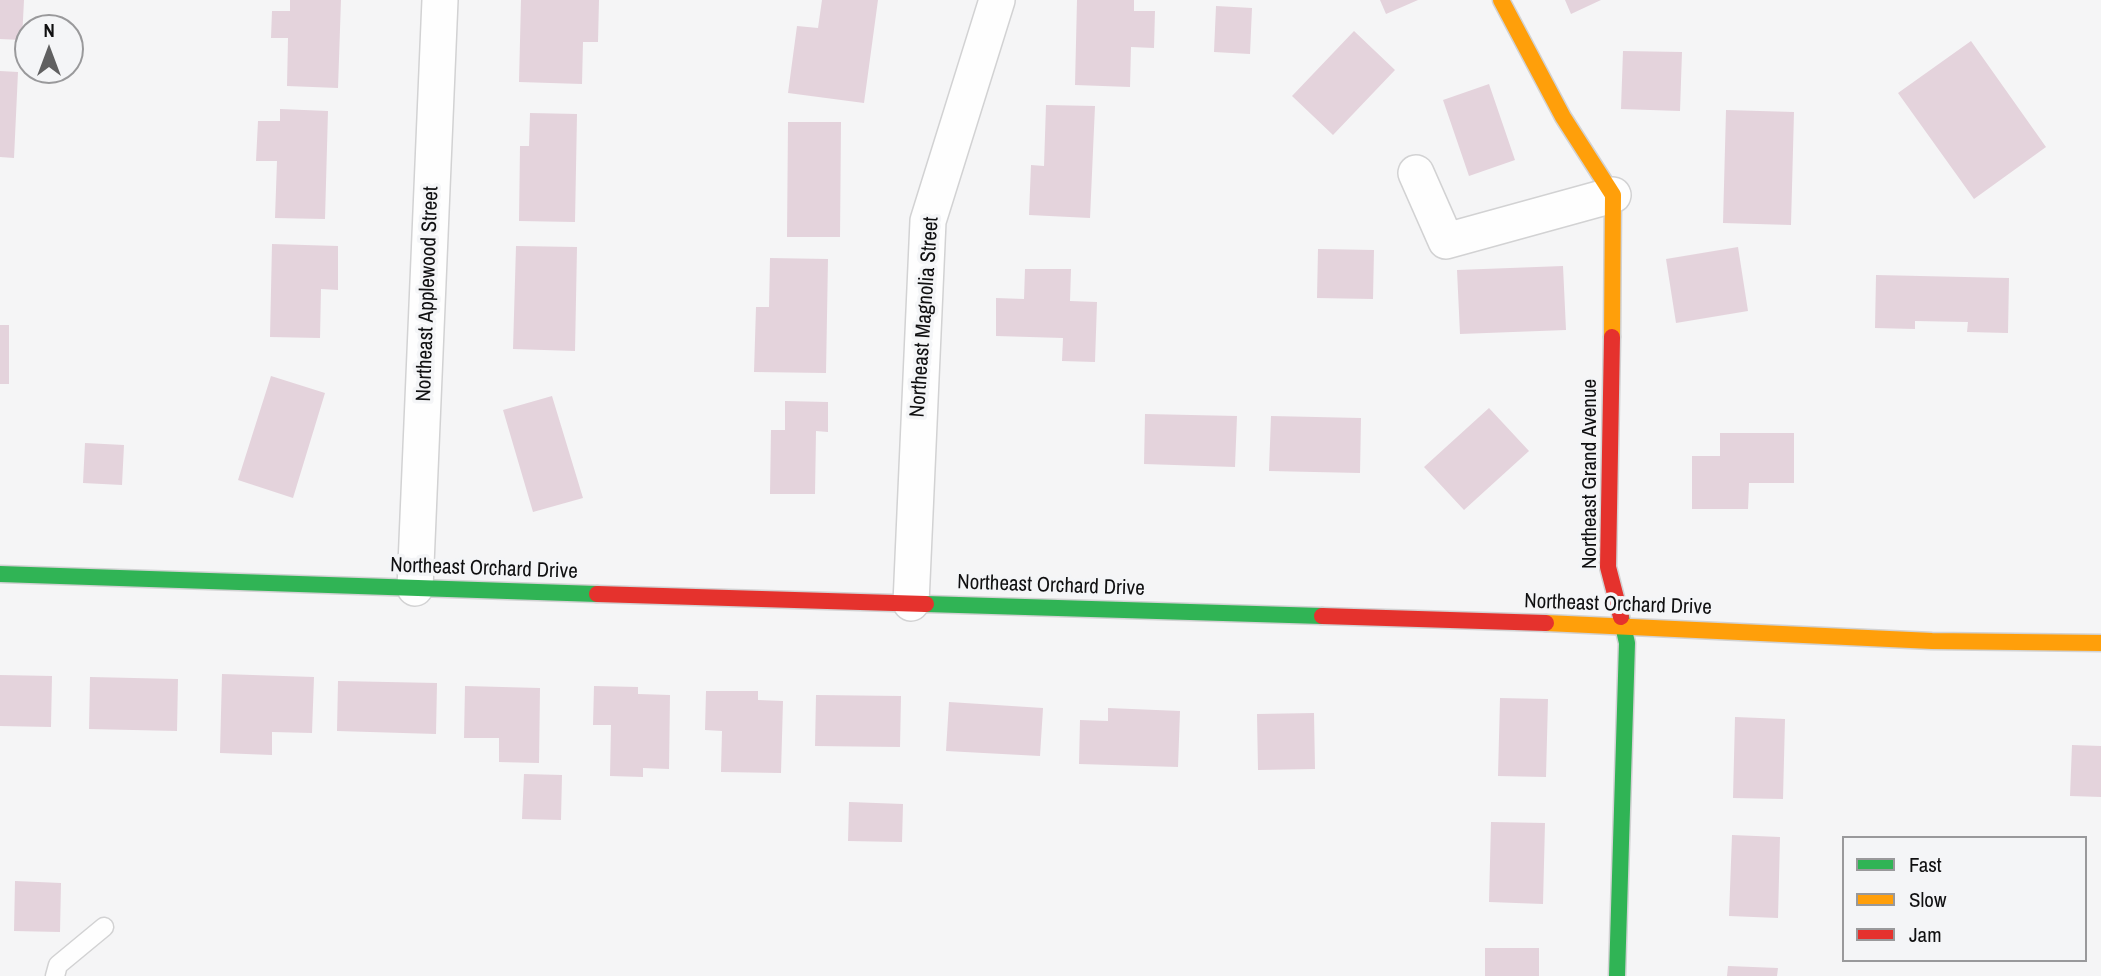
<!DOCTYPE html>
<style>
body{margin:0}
#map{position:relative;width:2101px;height:976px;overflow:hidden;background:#f5f5f6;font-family:"Archivo Narrow",sans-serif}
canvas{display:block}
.legend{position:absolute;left:1842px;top:836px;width:245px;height:126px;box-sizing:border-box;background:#f4f5f7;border:2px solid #99999b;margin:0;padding:9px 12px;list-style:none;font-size:21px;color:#101011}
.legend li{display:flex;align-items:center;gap:14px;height:35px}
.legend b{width:35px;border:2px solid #99999b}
.north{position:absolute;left:14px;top:14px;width:70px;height:70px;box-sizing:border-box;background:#f4f5f7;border:2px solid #99999b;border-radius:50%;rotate:0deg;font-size:19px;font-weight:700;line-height:28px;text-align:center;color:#101011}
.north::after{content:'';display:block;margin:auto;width:24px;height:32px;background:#606061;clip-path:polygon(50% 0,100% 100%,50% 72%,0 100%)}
</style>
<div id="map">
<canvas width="2101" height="976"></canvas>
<ul class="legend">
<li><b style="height:9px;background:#30b455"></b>Fast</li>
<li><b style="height:9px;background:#ff9f0a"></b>Slow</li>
<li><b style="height:9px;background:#e5322d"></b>Jam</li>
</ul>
<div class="north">N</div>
</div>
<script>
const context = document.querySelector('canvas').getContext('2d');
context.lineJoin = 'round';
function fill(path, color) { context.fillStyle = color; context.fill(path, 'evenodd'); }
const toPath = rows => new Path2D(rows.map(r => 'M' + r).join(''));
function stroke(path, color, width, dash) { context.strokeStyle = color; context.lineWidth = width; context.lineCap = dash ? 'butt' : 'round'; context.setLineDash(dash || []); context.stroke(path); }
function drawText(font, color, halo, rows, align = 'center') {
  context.font = font + ' "Archivo Narrow",sans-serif'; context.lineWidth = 7; context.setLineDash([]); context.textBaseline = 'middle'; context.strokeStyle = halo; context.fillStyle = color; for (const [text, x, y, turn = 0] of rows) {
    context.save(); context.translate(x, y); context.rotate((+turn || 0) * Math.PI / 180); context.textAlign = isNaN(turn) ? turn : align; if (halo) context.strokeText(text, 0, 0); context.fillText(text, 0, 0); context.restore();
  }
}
const building = toPath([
 [0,0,24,0,22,40,0,39],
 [290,0,341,0,338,88,287,86,288,38,271,38,272,11,290,11],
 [521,0,599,0,598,42,583,42,582,84,519,82],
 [822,0,878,0,864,103,788,93,797,26,818,28],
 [1077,0,1134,0,1134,11,1155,11,1154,48,1131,47,1130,87,1075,85],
 [1380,0,1418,0,1386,14],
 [1565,0,1601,0,1571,14],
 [1216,6,1252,8,1250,54,1214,52],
 [1354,31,1395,70,1333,135,1292,96],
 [1971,41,2046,147,1974,199,1898,93],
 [1623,51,1682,52,1680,111,1621,109],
 [0,71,18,72,14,158,0,157],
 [1489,84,1515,160,1469,176,1443,100],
 [1046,105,1095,106,1090,218,1029,215,1031,165,1044,166],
 [280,109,328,111,325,219,275,218,277,161,256,161,258,121,280,121],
 [1726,110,1794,112,1791,225,1723,223],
 [530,113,577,114,575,222,519,221,520,146,529,146],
 [788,122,841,122,840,237,787,237],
 [272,244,338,246,338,290,321,289,320,338,270,337],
 [516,246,577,247,575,351,513,349],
 [1738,247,1748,311,1676,323,1666,259],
 [1318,249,1374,250,1373,299,1317,298],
 [770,258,828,259,826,373,754,372,756,307,769,307],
 [1563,266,1566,330,1460,334,1457,270],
 [1025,269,1071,269,1070,301,1097,302,1095,362,1062,361,1063,338,996,336,996,298,1024,299],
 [1876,275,2009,278,2008,333,1967,332,1968,322,1915,321,1915,329,1875,328],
 [0,325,9,325,9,384,0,384],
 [271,376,325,393,293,498,238,480],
 [552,396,583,498,533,512,503,410],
 [785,401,828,402,828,432,816,431,815,494,770,494,771,430,785,430],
 [1489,408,1529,451,1464,510,1424,467],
 [1145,414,1237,416,1235,467,1144,464],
 [1271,416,1361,418,1360,473,1269,471],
 [1720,433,1794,433,1794,483,1749,483,1748,509,1692,509,1692,456,1720,456],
 [85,443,124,445,122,485,83,483],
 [222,674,314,677,312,733,272,732,272,755,220,753],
 [0,675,52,676,51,727,0,726],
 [90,677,178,679,177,731,89,729],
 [338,681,437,683,436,734,337,731],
 [465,686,540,688,539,763,499,762,499,738,464,738],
 [594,686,638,687,638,694,670,695,669,769,643,768,643,777,610,776,611,725,593,725],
 [706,691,758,691,758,700,783,701,781,773,721,772,722,731,705,730],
 [816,695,901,696,900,747,815,746],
 [1500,698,1548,699,1546,777,1498,776],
 [949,702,1043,708,1040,756,946,751],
 [1108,708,1180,711,1178,767,1079,764,1080,720,1108,721],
 [1314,713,1315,769,1258,770,1257,714],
 [1735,717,1785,719,1783,799,1733,798],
 [2072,745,2101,746,2101,797,2070,796],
 [524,774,562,775,561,820,522,819],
 [849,802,903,804,902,842,848,841],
 [1491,822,1545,823,1543,904,1489,902],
 [1732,835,1780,837,1778,918,1729,916],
 [15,881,61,883,60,932,14,931],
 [1485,948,1539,948,1539,976,1485,976],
 [1728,966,1778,968,1777,976,1727,976]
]);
const lane = toPath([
 [55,976,58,965,104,927]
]);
const street = toPath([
 [1416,173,1446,241,1613,195],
 [415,588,440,0],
 [911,603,928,221,997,0]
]);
const fast = toPath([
 [0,574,597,594],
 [926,604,1322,616],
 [1617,976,1627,643,1621,617]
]);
const slow = toPath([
 [1501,0,1563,117,1613,195,1612,337],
 [1546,623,1932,641,2101,643]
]);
const jam = toPath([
 [1612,337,1608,567,1621,617],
 [597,594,926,604],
 [1322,616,1546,623]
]);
const streetNames = [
 ["Northeast Applewood Street",428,294,-88],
 ["Northeast Magnolia Street",925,317,-86],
 ["Northeast Grand Avenue",1590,474,-90],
 ["Northeast Orchard Drive",484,569,2],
 ["Northeast Orchard Drive",1051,586,2],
 ["Northeast Orchard Drive",1618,605,2]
];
fill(building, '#e4d3dc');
stroke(lane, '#d2d2d3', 21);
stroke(street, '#d2d2d3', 38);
stroke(fast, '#d2d2d3', 19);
stroke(slow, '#d2d2d3', 19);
stroke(jam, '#d2d2d3', 19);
stroke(lane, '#fefefe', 18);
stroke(street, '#fefefe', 35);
stroke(fast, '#30b455', 16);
stroke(slow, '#ff9f0a', 16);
stroke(jam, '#e5322d', 16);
drawText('21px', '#101011', '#f4f5f7', streetNames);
</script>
